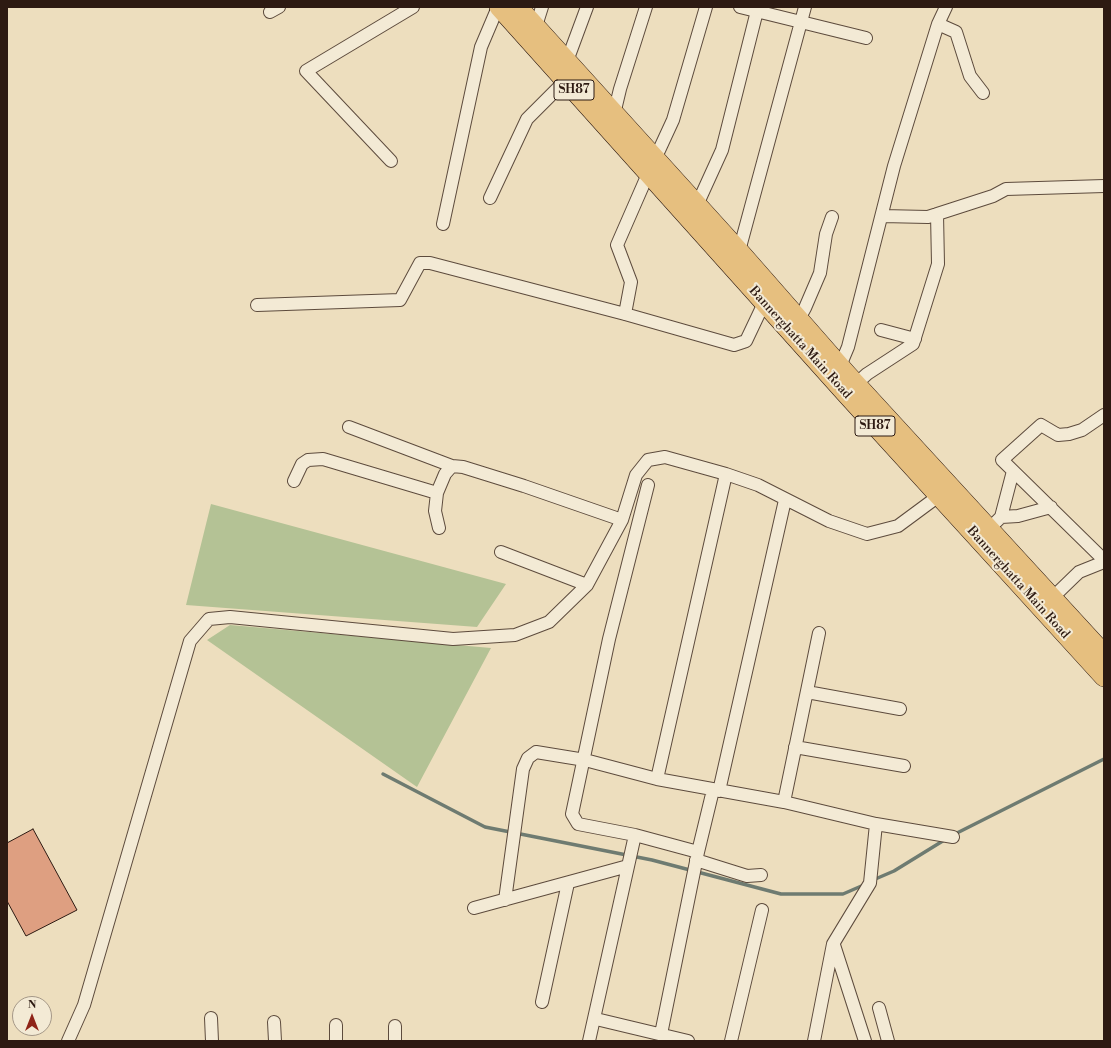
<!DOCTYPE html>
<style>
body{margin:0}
#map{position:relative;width:1111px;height:1048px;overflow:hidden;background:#eddebe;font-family:"Libre Bodoni",serif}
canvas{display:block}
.frame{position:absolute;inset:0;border:8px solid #2d1a12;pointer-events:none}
.north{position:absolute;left:12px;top:996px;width:40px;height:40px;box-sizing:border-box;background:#f3ead5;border:1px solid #a49787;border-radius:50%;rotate:0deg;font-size:11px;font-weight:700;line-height:16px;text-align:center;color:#2d1a12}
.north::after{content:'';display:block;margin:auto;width:14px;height:18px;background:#8f2418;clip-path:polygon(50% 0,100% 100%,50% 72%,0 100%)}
</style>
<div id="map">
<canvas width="1111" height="1048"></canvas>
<div class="frame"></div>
<div class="north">N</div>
</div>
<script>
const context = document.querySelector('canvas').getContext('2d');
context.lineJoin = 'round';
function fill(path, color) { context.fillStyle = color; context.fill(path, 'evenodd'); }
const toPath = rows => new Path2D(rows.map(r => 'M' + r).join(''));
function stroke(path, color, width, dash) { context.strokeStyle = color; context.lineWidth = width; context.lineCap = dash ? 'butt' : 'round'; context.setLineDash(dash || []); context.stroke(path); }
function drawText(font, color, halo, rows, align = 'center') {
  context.font = font + ' "Libre Bodoni",serif'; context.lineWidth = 4; context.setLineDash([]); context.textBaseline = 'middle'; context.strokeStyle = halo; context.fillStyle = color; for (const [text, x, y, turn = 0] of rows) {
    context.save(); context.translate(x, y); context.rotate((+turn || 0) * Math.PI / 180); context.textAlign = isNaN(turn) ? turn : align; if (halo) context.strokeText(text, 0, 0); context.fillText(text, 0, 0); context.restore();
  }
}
const green = toPath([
 [211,504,506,584,477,627,186,605],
 [230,625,491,648,417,787,207,640]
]);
const stream = toPath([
 [383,774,485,827,652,860,781,894,843,894,866,884],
 [953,835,1104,759],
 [873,880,894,871,946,839]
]);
const building = toPath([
 [33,829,77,910,26,936,7,901,7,843,33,829]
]);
const street = toPath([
 [740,7,866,38],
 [270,12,279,7],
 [938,24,956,32,970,76,983,93],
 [536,26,542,7],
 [567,61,587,7],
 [614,114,620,89,646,7],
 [655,159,673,120,706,7],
 [391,161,306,71,413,7],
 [490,198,527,119,565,81],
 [697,205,722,150,758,7],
 [882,216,928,217,993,196,1006,189,1104,186],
 [443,224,481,47,498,7],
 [739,251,805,7],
 [257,305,400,300,420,263,430,263,625,314,734,345,746,341,764,303],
 [625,314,631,282,617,245,648,174],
 [799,319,805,308,820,273,826,234,832,217],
 [881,330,915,339],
 [836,369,840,366,848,347,894,166,938,24,946,7],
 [856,384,867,374,913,344,938,264,937,214],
 [1104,415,1082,430,1069,434,1058,435,1041,425,1002,460,1104,560],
 [349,427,452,466],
 [294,481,302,464,308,460,323,459,437,493],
 [648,485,609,639,572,814,578,824,635,835,698,852,713,790],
 [1001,517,1018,516,1051,507],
 [439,528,435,511,437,493,445,474,452,466,463,467,524,486,622,520],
 [990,528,1001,517,1013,471],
 [501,552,587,585],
 [1047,603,1079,572,1104,562],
 [807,692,900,709],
 [795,747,904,766],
 [657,779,726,474],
 [719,791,785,500],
 [784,802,819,633],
 [876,824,953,837],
 [696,860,747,876,761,875],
 [505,900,523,769,528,758,536,752,585,760,657,779,784,802,876,824,870,883,833,944,814,1041],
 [474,908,628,866],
 [834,945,865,1041],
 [542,1002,568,883],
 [879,1008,888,1041],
 [211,1018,212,1041],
 [596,1019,688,1041],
 [274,1022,275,1041],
 [336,1025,336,1041],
 [395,1026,395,1041],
 [661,1034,698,852],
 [68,1041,84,1005,190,641,209,619,230,617,453,639,515,635,549,622,587,585,622,520,636,475,648,460,665,457,726,474,758,485,829,521,867,534,898,526,944,492],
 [589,1041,635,835],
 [731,1041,762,910]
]);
const primary = toPath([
 [499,7,846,394,1104,677],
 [518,7,739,251,847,374,1104,654]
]);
const shields = [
 [574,90,40],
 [875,426,40]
];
const shieldNames = [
 ["SH87",574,90],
 ["SH87",875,426]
];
const streetNames = [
 ["Bannerghatta Main Road",800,343,48],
 ["Bannerghatta Main Road",1018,583,48]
];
fill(green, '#b4c295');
stroke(stream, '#6e7b71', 3.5);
fill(building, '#de9f81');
stroke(building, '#2d1a12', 1);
stroke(street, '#5d4b3d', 14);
stroke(primary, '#2d1a12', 20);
stroke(street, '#f3ead5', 12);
stroke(primary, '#e6bf7f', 19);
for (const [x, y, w] of shields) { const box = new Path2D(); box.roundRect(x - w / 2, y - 10, w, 20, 3); context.fillStyle = '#f3ead5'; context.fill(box); stroke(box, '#2d1a12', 1); }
drawText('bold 12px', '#2d1a12', null, shieldNames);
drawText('13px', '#2d1a12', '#f3ead5', streetNames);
</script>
